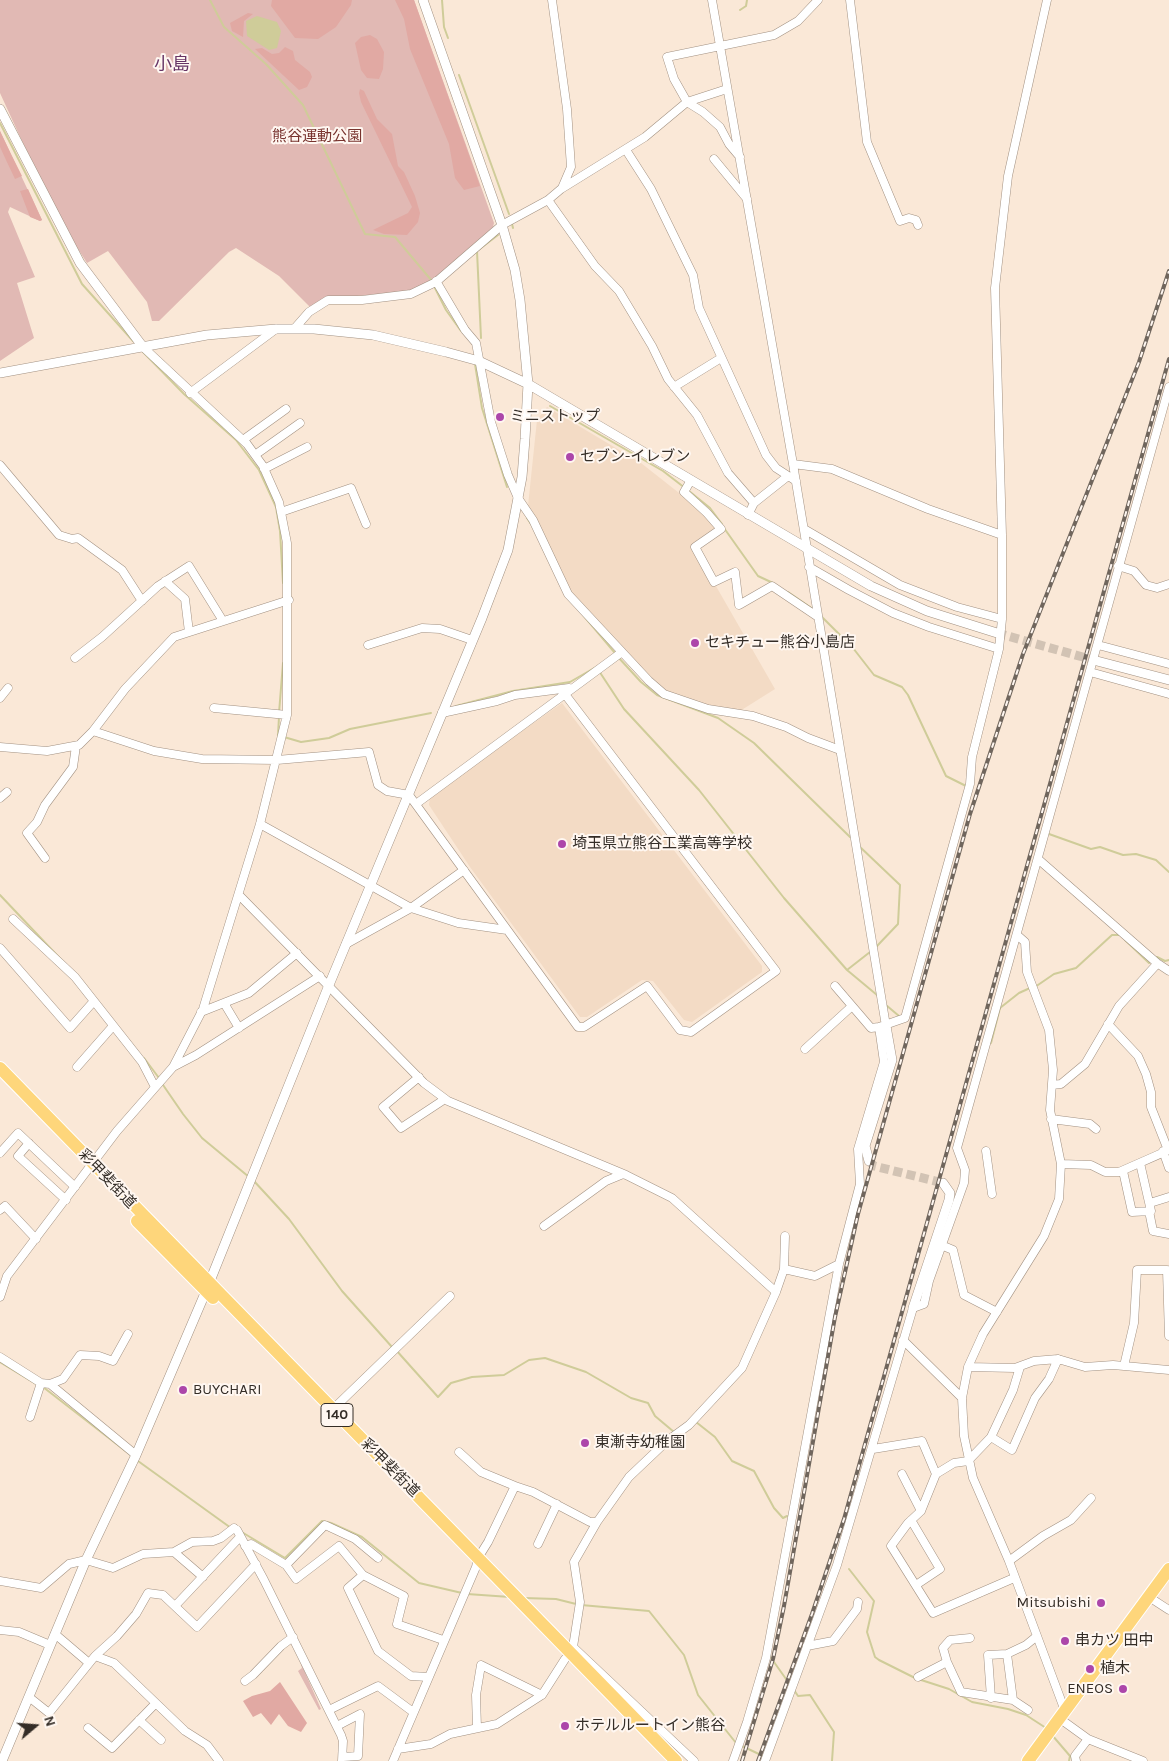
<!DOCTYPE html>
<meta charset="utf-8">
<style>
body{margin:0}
#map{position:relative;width:1169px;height:1761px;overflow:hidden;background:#fae8d7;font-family:Karla,sans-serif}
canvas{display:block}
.north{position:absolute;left:10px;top:1701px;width:50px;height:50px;-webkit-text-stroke:4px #fff7f1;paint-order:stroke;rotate:72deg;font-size:14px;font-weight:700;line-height:20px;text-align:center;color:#342d27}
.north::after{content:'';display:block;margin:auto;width:18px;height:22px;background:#342d27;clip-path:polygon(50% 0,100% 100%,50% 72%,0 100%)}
</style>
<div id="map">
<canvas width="1169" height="1761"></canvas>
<div class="north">N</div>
</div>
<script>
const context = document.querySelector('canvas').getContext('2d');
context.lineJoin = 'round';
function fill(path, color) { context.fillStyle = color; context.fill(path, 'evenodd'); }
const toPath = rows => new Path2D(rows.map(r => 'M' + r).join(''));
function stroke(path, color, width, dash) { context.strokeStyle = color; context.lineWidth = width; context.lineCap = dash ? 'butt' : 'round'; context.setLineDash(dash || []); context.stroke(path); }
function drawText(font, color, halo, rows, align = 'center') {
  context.font = font + ' Karla,"Noto Sans JP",sans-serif'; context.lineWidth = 4; context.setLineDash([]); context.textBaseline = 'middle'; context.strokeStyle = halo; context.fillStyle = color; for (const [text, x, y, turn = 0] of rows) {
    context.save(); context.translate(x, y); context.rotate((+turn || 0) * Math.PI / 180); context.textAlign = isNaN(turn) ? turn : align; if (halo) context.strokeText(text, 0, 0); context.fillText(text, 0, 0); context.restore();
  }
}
const built = toPath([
 [547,407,641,463,707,515,716,530,693,546,775,689,740,711,712,708,666,693,571,594,528,506,537,420],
 [562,703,762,966,762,972,692,1022,684,1020,653,981,642,980,587,1017,580,1017,470,867,429,805,430,796]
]);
const green = toPath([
 [0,0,414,0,494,223,493,227,433,281,412,291,324,299,310,307,279,276,236,248,229,252,159,321,152,321,147,302,108,251,87,263,62,224,22,141,0,93],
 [0,131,42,220,40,221,10,207,8,212,35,277,17,283,34,338,0,361],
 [300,1661,321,1709,319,1710,298,1671,302,1668]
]);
const forest = toPath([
 [272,0,352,0,351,5,336,27,318,39,295,38,271,6],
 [395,0,414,0,480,186,464,190,455,178,449,144,410,49,404,19],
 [248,13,253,14,244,21,243,37,232,31,230,23],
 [370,35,377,39,384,52,383,69,379,79,367,78,361,70,355,43,361,37],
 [285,47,293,51,295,60,310,72,312,77,307,87,299,90,255,49,262,48,272,54,279,53],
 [360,89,364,91,377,119,392,134,398,166,404,172,415,196,420,213,418,222,407,235,384,234,373,230,408,213,412,207,361,102,359,93],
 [0,131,11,154,22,176,15,179,6,160,0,147],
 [28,189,42,220,40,221,30,217,20,191],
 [280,1682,307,1723,301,1732,288,1726,279,1714,271,1725,261,1713,253,1717,243,1701,252,1696,270,1691]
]);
const water = toPath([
 [257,16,277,22,281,31,277,48,269,50,247,36,246,21]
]);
const stream = toPath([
 [210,0,224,27,266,64,303,105,365,234,395,237,432,281],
 [442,0,444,27,448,38],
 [740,10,746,6,747,0],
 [459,75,509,214],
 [0,123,82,284,133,341],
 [512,224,513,228],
 [434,286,446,310,461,331],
 [481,338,477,251,498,235],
 [143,352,184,394,236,440,259,470,276,507,280,531,283,583],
 [475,364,482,408,507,487],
 [550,406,663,471,685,488],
 [689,491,710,508,722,524],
 [527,518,531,524],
 [724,528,758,576,773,583],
 [788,592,813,609],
 [583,615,615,653],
 [820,615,853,648,874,675,902,687,908,695,946,776,966,786],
 [618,657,641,682,657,695,718,718,754,743,850,837],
 [599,671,624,709,699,790,784,898,847,970,877,995],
 [456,706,513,691,570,682,596,667],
 [279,713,283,663],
 [279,717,278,735,280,736],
 [284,737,301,742,329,738,350,729,431,713],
 [1049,834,1091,849,1100,847,1123,855,1136,854,1156,860,1169,872],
 [859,846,900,885,898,924,877,946],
 [0,895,88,988],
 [1125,940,1149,963,1151,961],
 [1154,958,1157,957,1165,961,1169,960],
 [847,970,870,952],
 [1035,987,1054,974,1076,968,1112,935,1120,935],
 [886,1005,899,1016],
 [989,1043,991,1043,1000,1008,1019,993,1030,988],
 [144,1058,159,1078],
 [161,1082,183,1114,202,1138,249,1177],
 [253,1180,289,1219,342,1291,392,1347],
 [396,1350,438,1397,451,1383,472,1377,504,1375,529,1360,545,1358,586,1372,631,1398,648,1403,655,1416,674,1432],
 [0,1362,36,1384],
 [43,1387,132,1456],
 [696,1422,715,1437,732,1461,754,1471,774,1508,783,1518,787,1516],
 [138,1461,231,1528],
 [240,1531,285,1558,322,1521,331,1523,362,1537,419,1583,462,1593],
 [849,1569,874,1601,867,1632,875,1657,879,1660,915,1678,949,1689,972,1702,1008,1709,1026,1715,1046,1728],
 [467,1594,510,1597],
 [524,1598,556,1599,576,1604],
 [581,1605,649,1611,684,1655,698,1695,736,1743],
 [769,1655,791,1686],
 [794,1690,798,1696,810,1695,834,1732,832,1761],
 [1052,1735,1070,1756,1069,1761],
 [740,1745,763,1756]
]);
const tertiaryTunnel = toPath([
 [997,633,1097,661],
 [869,1161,874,1166,943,1183]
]);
const minor = toPath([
 [552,0,567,109,571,167,562,188],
 [712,0,793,464,886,1026],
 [850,0,867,142,900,221,909,218,916,220,918,225],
 [626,150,651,189,693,275,699,308,766,455,776,468,796,481],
 [740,157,729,144,720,127,703,112,687,102,674,79,667,57,774,35,798,21,818,0],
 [714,159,747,199],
 [548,200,595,266,619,291,652,346,668,379,697,415,728,473,754,503,748,515],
 [436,281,465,330,476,343,491,422,508,475,518,498,533,520,568,594,649,681,664,694,708,709,753,716,786,727,808,738,840,750],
 [295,328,309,312,328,300,362,300,411,294,436,282,502,225,548,200,561,189,645,137,687,102,727,89],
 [674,387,721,358],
 [190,393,276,329],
 [243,440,286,409],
 [255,455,300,423],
 [793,464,832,469,928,509,1002,535],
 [0,465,59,535,72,539,78,538,122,570,142,601],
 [264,469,307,447],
 [691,480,684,492,707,513,721,529,695,547,714,582,735,572,739,605,772,586,818,617],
 [754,503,788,476],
 [281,512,351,488,366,524],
 [804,529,900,585,957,607,1002,619],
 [1118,566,1134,571,1146,585,1157,588,1169,584],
 [809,567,849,590,893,613,929,627,999,649],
 [165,581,185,599,189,632],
 [368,645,422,628,440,629,472,640],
 [1098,645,1169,664],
 [75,658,102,637,158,586,189,566,223,621],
 [1090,672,1169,694],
 [0,698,8,688],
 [214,708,287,715],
 [442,713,497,701,515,695,569,688],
 [93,731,154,751,202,759,277,760,369,752,378,785,387,791,409,795,578,1027,584,1027,647,986,680,1030,691,1032,776,971,564,693],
 [0,747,47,751,79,745,93,731,125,689,174,637,289,600],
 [0,798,7,792],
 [416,804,622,652],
 [260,824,411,908,458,923,507,930],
 [45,858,27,833,37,822,45,805,73,767,76,746],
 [1038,859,1157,963,1169,971],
 [239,895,424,1083,448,1101,626,1175,672,1198,776,1292],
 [13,919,75,977,142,1062,155,1087],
 [1017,935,1025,942,1027,972,1049,1030,1053,1070,1050,1110,1061,1164,1059,1199,1044,1236,983,1334,968,1367,962,1398,964,1436,973,1478,1009,1561,1065,1711],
 [346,944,411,908,464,870],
 [0,948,70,1028,94,1001],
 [835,986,871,1028,879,1027],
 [224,1003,239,1028],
 [201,1012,249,993,297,953],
 [1108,1024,1138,1056,1146,1074,1151,1092,1151,1107,1168,1150],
 [805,1049,851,1007],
 [77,1067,113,1026],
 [173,1067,196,1055,320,976],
 [419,1077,383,1107,401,1128,445,1099],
 [1052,1085,1061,1084,1085,1064,1119,1006,1157,964],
 [1051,1119,1090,1124,1096,1129],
 [29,1143,18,1156,66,1200],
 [986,1151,992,1194],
 [1163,1151,1169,1168],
 [0,1153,18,1133,75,1187],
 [1061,1164,1091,1165,1105,1172,1119,1172,1169,1150],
 [1123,1171,1132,1212,1151,1211,1140,1163],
 [1150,1203,1169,1197],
 [0,1210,5,1206,36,1239],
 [1149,1211,1153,1231,1169,1234],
 [544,1226,606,1181,623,1174],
 [941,1245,953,1250,964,1295,997,1312],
 [784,1269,785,1236],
 [0,1297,7,1276,117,1131,173,1067,203,1009,260,824,287,715,287,543,279,502,263,466,247,444,143,347],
 [903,1340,962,1398],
 [0,1357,41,1383,50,1384,136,1455],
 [1124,1366,1134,1323,1137,1270,1167,1270,1169,1336],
 [968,1367,1015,1368,1034,1361,1058,1359,1085,1367,1113,1365,1169,1370],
 [50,1384,63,1379,80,1355,99,1356,113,1361,128,1334],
 [332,1410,450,1296],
 [30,1417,41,1383],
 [991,1437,1012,1450,1035,1398,1049,1379,1058,1359],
 [873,1449,922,1441,936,1474,954,1463,968,1461,991,1437,1013,1390,1020,1367],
 [459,1452,481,1472,515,1486],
 [902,1474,921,1511,908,1523,891,1546,933,1613,1014,1578],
 [921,1511,936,1474],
 [911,1520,940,1569,916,1585],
 [237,1530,264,1580,341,1735,343,1741,342,1761],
 [538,1544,557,1504],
 [245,1546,251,1544,286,1565,296,1579,339,1546,363,1575,404,1596,397,1624,443,1640],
 [1009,1561,1043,1536,1071,1520,1091,1498],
 [286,1565,325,1525,355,1539,378,1558],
 [363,1575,348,1588,378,1651,411,1676,428,1677],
 [203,1577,174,1552,192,1542,213,1541,221,1538,234,1528],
 [0,1581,41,1588,69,1564,86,1560,113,1568,143,1554,174,1552],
 [1149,1597,1169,1610],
 [175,1606,240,1537],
 [0,1630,19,1632,50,1645],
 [55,1634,89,1663],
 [807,1646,833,1641,857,1609,858,1602],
 [573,1647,580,1602,574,1562,597,1522],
 [571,1650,573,1647,694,1761],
 [1007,1654,1013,1700],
 [95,1656,117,1636,136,1614,148,1593,163,1595,197,1627,256,1564],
 [947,1662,943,1648,950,1640,970,1638],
 [918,1677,947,1662,961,1692,1013,1700,1028,1710],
 [245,1681,253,1675,281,1646,293,1637],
 [29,1697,49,1713,95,1656,114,1663,185,1731,207,1745,219,1761],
 [991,1698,988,1655,1007,1654,1026,1645,1037,1636],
 [329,1710,378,1686,413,1712],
 [1059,1718,1088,1739,1143,1761],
 [139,1720,161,1740],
 [337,1726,360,1714,358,1756,343,1757],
 [88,1728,112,1748,155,1704],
 [477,1728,476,1695,481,1665,542,1695],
 [398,1749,431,1744,450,1734,497,1724,542,1695,565,1659],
 [393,1761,476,1567,478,1558,488,1542,515,1486,533,1492,590,1522,597,1522,629,1477,667,1441,689,1425,742,1368,776,1292,784,1269,815,1276,839,1264],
 [733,1761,747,1722,766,1658,839,1264,860,1184,858,1149,884,1062,879,1027,905,1018,970,784,972,757,999,649,1002,619,1002,535,995,288,1008,176,1047,0],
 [765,1761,837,1565,913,1308,924,1304,929,1281,964,1183,965,1170,957,1148,1169,387],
 [1076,1761,1075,1756,1088,1739]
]);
const tertiary = toPath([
 [0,109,80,263,143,347],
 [0,373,207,335,276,329,314,329,373,335,446,352,479,361,528,384,871,586,927,611,997,633],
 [1097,661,1169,680],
 [869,1161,865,1146,892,1060,886,1026],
 [913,1308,949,1200,950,1193,943,1183],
 [2,1761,86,1560,136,1455,206,1291,329,985,482,618,508,550,522,477,525,439,528,384,520,300,515,270,502,225,423,0]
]);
const trunk = toPath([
 [0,1068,676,1761],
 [137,1221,213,1298],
 [1028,1761,1169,1569]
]);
const rail = toPath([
 [742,1761,773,1659,784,1606,835,1317,858,1214,970,814,1023,654,1139,362,1169,271],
 [758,1761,812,1614,844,1519,1169,359]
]);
const markers = [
 [500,417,5,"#ac46aa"],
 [570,457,5,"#ac46aa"],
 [695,643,5,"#ac46aa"],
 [562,844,5,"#ac46aa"],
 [183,1390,5,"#ac46aa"],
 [585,1443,5,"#ac46aa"],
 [1101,1603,5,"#ac46aa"],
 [1065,1641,5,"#ac46aa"],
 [1090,1669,5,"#ac46aa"],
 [1123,1689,5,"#ac46aa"],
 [565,1726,5,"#ac46aa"]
];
const shields = [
 [337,1415,32]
];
const shieldNames = [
 ["140",337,1415]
];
const parkNames = [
 ["熊谷運動公園",317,137]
];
const poiNames = [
 ["ミニストップ",510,417],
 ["セブン-イレブン",580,457],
 ["セキチュー熊谷小島店",705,643],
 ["埼玉県立熊谷工業高等学校",572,844],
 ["BUYCHARI",193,1390],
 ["東漸寺幼稚園",595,1443],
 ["Mitsubishi",1091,1603,"right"],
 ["串カツ 田中",1075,1641],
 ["植木",1100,1669],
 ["ENEOS",1113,1689,"right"],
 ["ホテルルートイン熊谷",575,1726]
];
const streetNames = [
 ["彩甲斐街道",107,1179,46],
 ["彩甲斐街道",390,1468,45]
];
const quarterNames = [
 ["小島",172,65]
];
fill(built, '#f3dbc5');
fill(green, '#e1b9b4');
fill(forest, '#e1a9a3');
fill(water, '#cfcc99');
stroke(stream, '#cfcc99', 2);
stroke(tertiaryTunnel, '#d2c3b4', 9, [9, 4.5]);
stroke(minor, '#a29182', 9);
stroke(tertiary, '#a29182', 10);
stroke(trunk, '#fff', 14);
stroke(minor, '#fff', 8);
stroke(tertiary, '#fff', 9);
stroke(trunk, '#fed67b', 12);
stroke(rail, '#70665d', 4);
stroke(rail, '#fff7f1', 2, [5.5]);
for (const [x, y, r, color] of markers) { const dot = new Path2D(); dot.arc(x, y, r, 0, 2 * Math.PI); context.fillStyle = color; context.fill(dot); stroke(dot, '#fff7f1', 2); }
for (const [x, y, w] of shields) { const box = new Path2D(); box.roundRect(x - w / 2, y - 11.5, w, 23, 4); context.fillStyle = '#fff7f1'; context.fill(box); stroke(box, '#342d27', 1); }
drawText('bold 14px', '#342d27', null, shieldNames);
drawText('15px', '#78332e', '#fff7f1', parkNames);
drawText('15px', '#342d27', '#fff7f1', poiNames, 'left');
drawText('15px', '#342d27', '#fff7f1', streetNames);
drawText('18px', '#673566', '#fff7f1', quarterNames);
</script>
